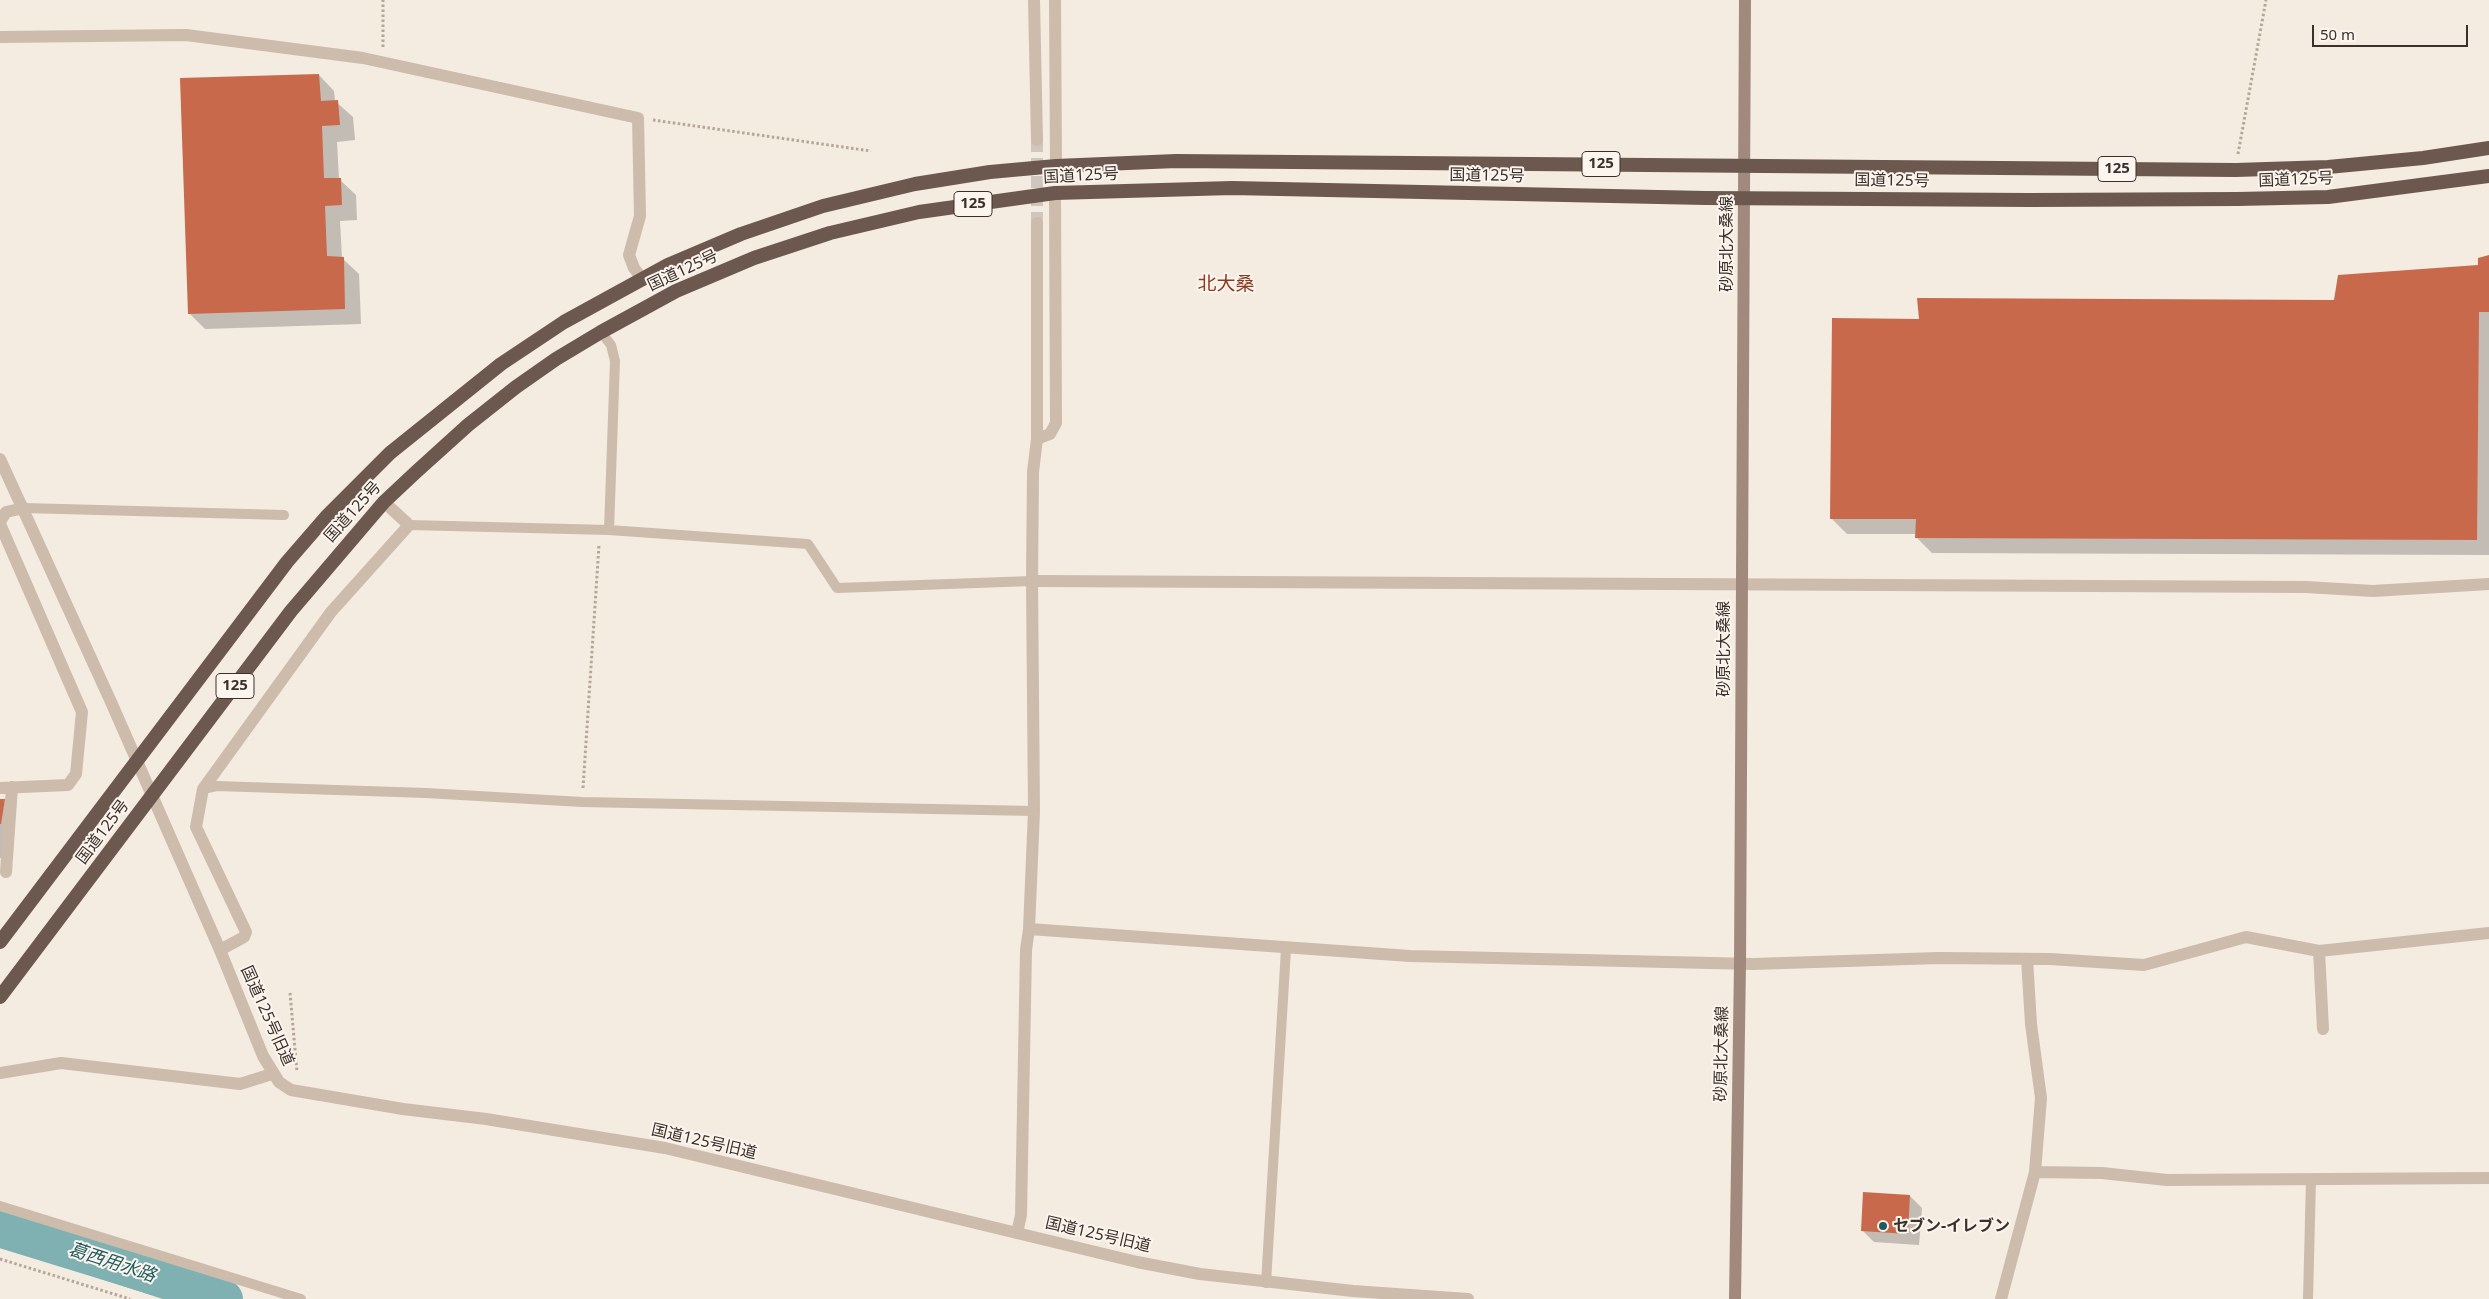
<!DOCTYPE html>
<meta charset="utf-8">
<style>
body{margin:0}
#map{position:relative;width:2489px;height:1299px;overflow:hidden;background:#f4ebe1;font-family:"Noto Sans",sans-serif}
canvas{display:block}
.scale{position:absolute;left:2312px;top:25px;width:156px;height:22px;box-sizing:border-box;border:2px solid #3b302b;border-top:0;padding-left:6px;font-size:15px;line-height:18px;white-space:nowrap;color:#3b302b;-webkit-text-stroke:4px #fbf5ee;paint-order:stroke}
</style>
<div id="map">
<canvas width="2489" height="1299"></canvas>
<div class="scale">50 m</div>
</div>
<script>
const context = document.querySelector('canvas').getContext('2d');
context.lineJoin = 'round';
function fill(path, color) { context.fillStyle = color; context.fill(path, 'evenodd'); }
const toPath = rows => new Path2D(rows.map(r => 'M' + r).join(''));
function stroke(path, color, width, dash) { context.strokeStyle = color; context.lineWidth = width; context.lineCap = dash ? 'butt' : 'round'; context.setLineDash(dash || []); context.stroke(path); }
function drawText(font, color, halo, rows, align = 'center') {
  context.font = font + ' "Noto Sans","Noto Sans JP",sans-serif'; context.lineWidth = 4; context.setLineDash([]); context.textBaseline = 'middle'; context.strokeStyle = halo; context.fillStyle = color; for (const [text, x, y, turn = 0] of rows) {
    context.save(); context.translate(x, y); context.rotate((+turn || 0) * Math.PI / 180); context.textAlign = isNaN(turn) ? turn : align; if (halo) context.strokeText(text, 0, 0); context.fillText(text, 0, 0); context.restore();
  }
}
const shadow = toPath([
 [319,75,334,91,335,101,353,117,355,140,337,142,339,179,356,195,357,220,340,221,342,258,359,274,361,324,205,329,189,313],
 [2489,256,2489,555,1932,553,1916,537,1917,534,1847,534,1831,518,1920,321,2337,301,2479,266],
 [0,801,4,801,16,813,9,859,0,858],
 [1910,1196,1922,1208,1919,1245,1874,1242,1862,1230]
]);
const stream = toPath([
 [0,1245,175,1299]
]);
const river = toPath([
 [0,1226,224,1299]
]);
const building = toPath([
 [319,74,321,101,338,100,340,125,322,126,324,178,341,178,342,205,325,206,327,256,344,257,345,309,188,314,180,78],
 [2489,255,2489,312,2479,312,2477,540,1915,538,1916,519,1830,519,1832,318,1919,319,1917,298,2334,300,2338,275,2478,265,2478,258],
 [0,799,5,799,1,824,0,824],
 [1863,1192,1910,1195,1908,1234,1861,1231]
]);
const minorTunnel = toPath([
 [1037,140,1037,223]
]);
const path = toPath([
 [383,47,383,0],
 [653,120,871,151],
 [2238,154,2266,0],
 [583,788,599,545],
 [290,993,297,1072],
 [0,1259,130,1299]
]);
const service = toPath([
 [601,332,611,345,615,361,609,530],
 [24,508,284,515],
 [409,525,609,530,808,544,837,588,1032,581],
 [203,789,217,786,426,793,582,802,1034,811],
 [0,1206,301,1299],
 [1266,1283,1286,949],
 [2308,1299,2311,1179]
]);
const minor = toPath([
 [1034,0,1037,140],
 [1055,0,1056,166],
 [0,37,186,35,363,58,638,118,640,216,629,255,634,268,643,280],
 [1037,439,1050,434,1056,423,1055,193],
 [0,522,6,512,24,508],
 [0,524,82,712,76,774,68,785,0,788],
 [6,872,12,787],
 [1029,929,1410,956,1753,964,1939,958,2050,959,2144,965,2246,937,2319,951,2489,933],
 [220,950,244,937,246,932,196,827,203,789,331,612,409,525,384,502],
 [2319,951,2323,1029],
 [0,1073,61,1063,240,1084,272,1074],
 [2035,1172,2102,1173,2167,1180,2489,1178],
 [1017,1233,1021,1215,1026,950,1029,929,1034,811,1032,581,1033,472,1037,439,1037,223],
 [2001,1299,2035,1172,2041,1098,2031,1024,2027,959]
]);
const tertiary = toPath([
 [0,459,111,702,220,950,263,1056,279,1082,291,1090,403,1109,486,1119,665,1148,1137,1262,1200,1274,1353,1291,1468,1299],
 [1032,581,2306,587,2373,591,2489,584]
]);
const secondary = toPath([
 [1735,1299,1740,964,1745,0]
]);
const trunk = toPath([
 [0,942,287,562,326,517,390,453,501,364,564,322,668,265,741,234,823,206,915,184,990,172,1056,166,1176,161,2236,170,2328,167,2423,158,2489,148],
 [0,997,291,611,384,502,416,472,468,425,516,387,556,359,601,332,676,291,754,258,830,233,919,212,1055,193,1232,188,1706,198,2030,200,2237,199,2328,197,2489,176]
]);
const markers = [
 [1883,1226,5,"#1f5a5e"]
];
const shields = [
 [1601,164,38],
 [2117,169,38],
 [973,204,38],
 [235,686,38]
];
const shieldNames = [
 ["125",1601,164],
 ["125",2117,169],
 ["125",973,204],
 ["125",235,686]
];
const streetNames = [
 ["国道125号",1081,176,-3],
 ["国道125号",1487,176,1],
 ["国道125号",2296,180,-2],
 ["国道125号",1892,181,1],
 ["砂原北大桑線",1727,244,-90],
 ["国道125号",683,271,-25],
 ["国道125号",353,512,-48],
 ["砂原北大桑線",1724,649,-90],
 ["国道125号",103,832,-53],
 ["国道125号旧道",267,1016,66],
 ["砂原北大桑線",1722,1054,-89],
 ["国道125号旧道",704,1142,13],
 ["国道125号旧道",1098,1235,13]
];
const poiNames = [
 ["セブン-イレブン",1893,1226]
];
const waterNames = [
 ["葛西用水路",112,1263,18]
];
const quarterNames = [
 ["北大桑",1226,285]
];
fill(shadow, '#0003');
stroke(stream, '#7fb0b2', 6);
stroke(river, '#7fb0b2', 38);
fill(building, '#c8694b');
stroke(minorTunnel, '#cfc6bd', 12, [12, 6]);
stroke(path, '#b9a596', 3, [2.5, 2.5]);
stroke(service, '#cdbbac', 10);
stroke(minor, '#cdbbac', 12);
stroke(tertiary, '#cdbbac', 12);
stroke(secondary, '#a18a7d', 12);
stroke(trunk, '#6c584f', 14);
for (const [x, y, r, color] of markers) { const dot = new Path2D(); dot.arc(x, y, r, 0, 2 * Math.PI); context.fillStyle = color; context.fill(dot); stroke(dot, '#fbf5ee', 2); }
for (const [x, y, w] of shields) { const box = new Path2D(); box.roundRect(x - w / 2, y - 12.5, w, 25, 4); context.fillStyle = '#fbf5ee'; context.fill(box); stroke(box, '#3b302b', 1); }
drawText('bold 15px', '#3b302b', null, shieldNames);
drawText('16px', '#3b302b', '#fbf5ee', streetNames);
drawText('bold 16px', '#3b302b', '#fbf5ee', poiNames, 'left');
drawText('italic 18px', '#1f5a5e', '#fbf5ee', waterNames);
drawText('19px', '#8c3b22', '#fbf5ee', quarterNames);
</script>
